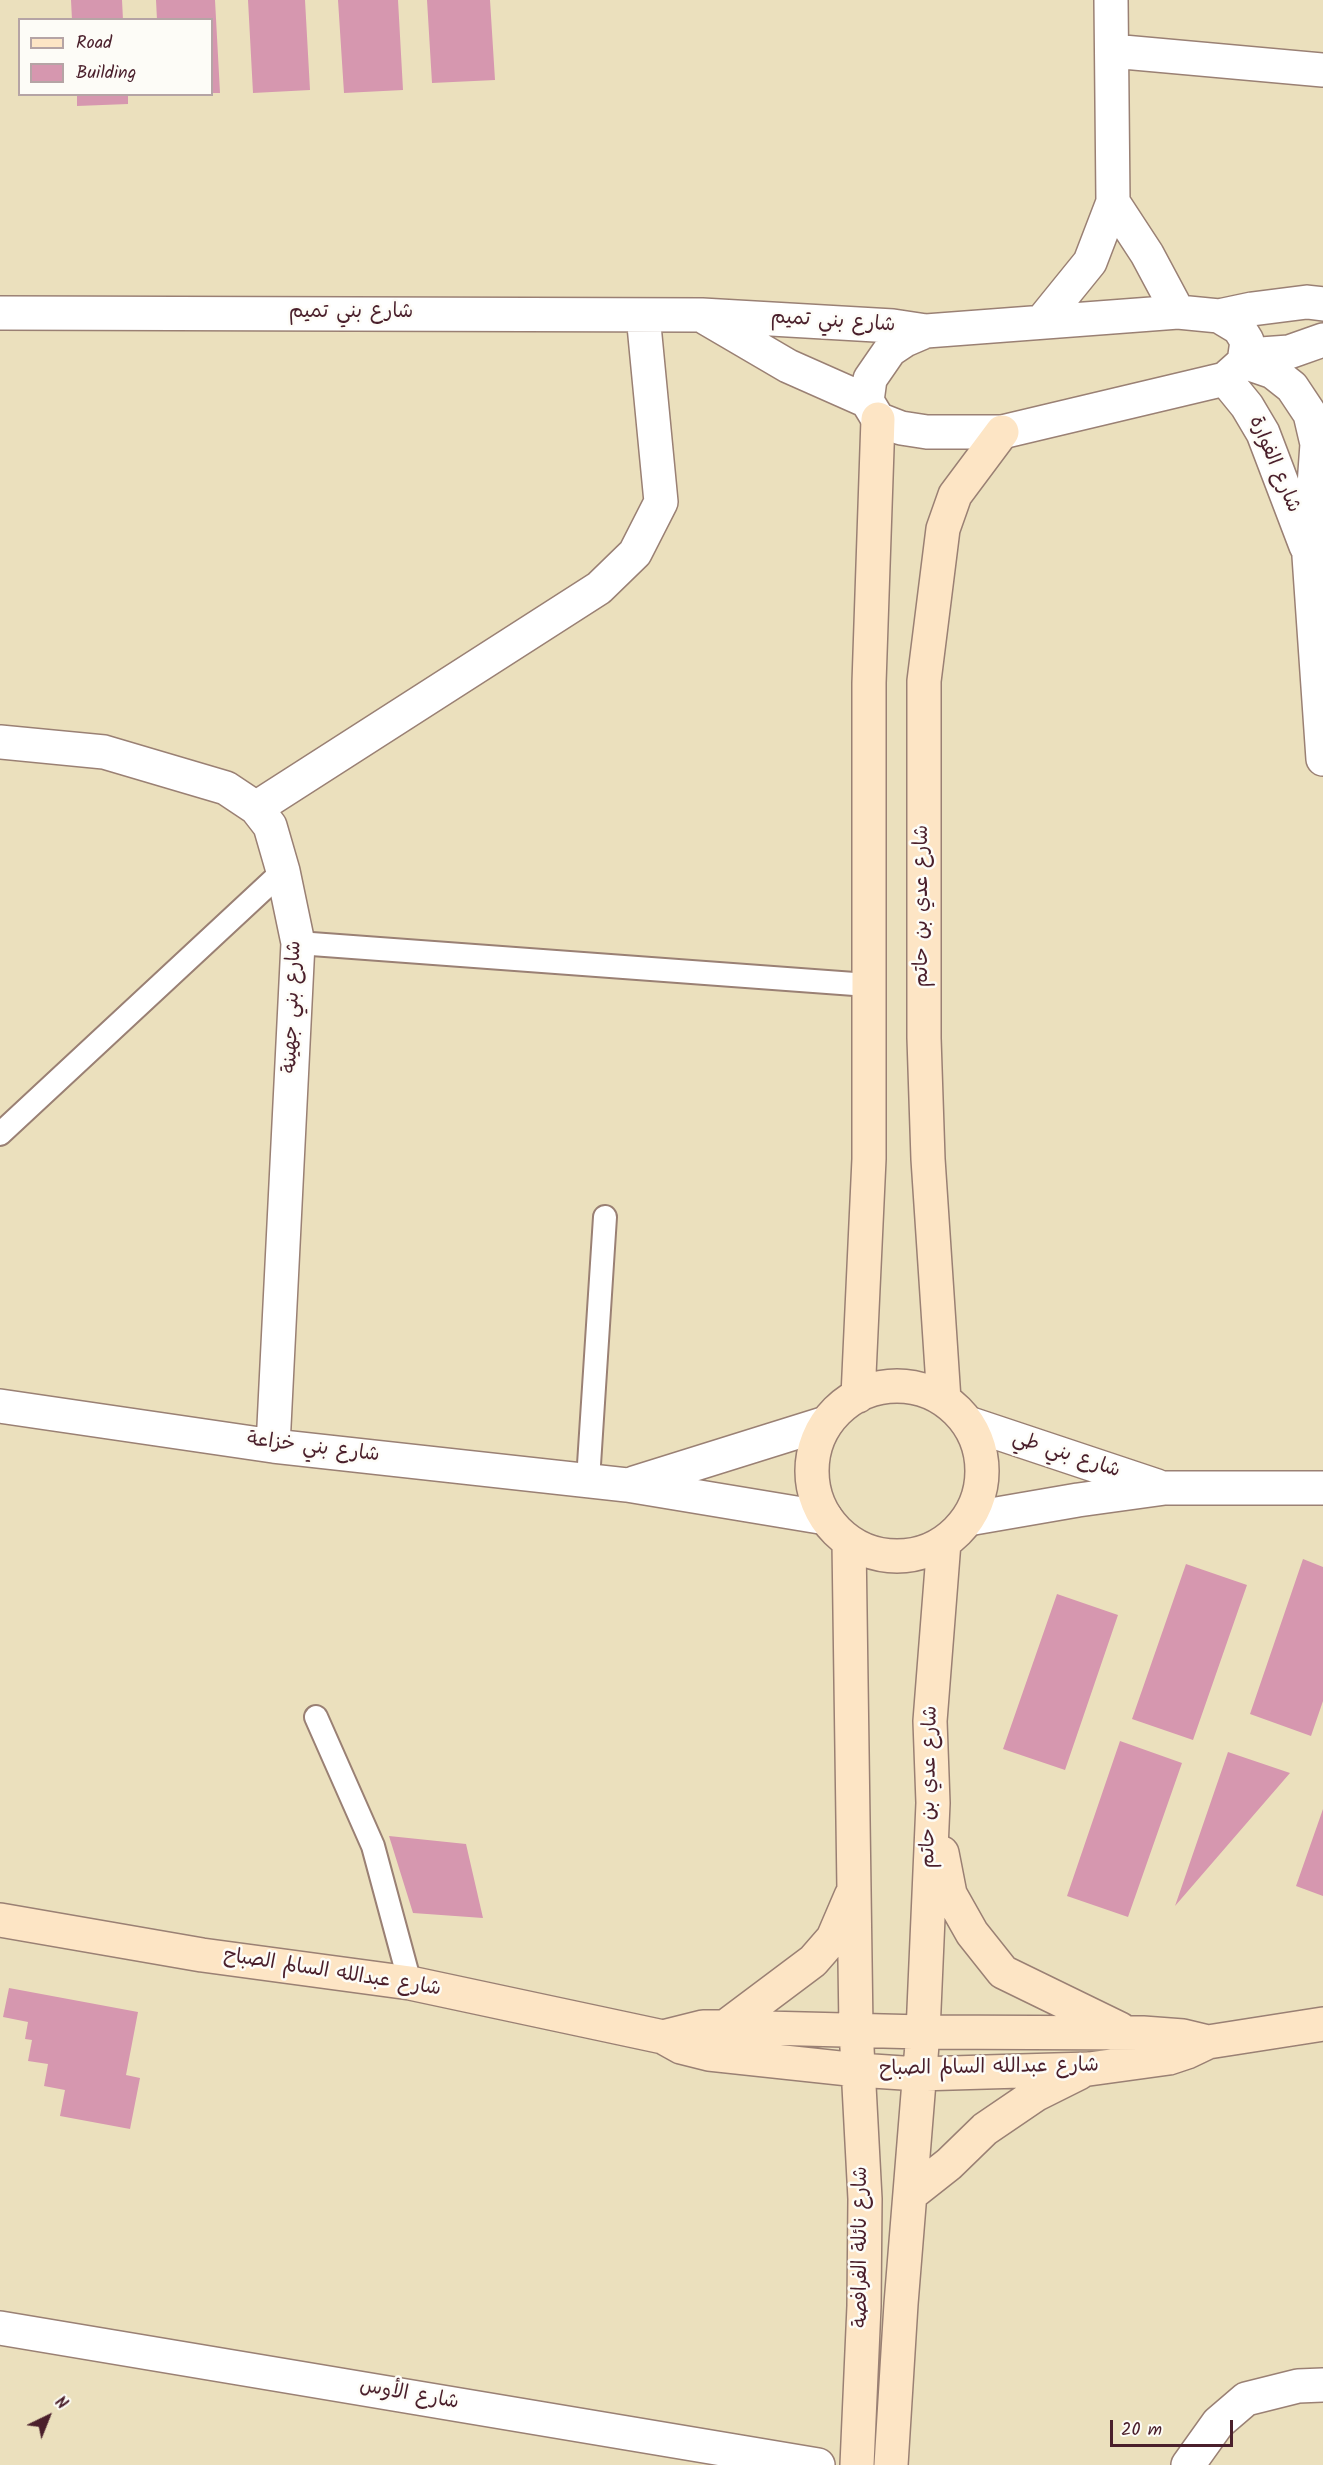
<!DOCTYPE html>
<meta charset="utf-8">
<style>
body{margin:0}
#map{position:relative;width:1323px;height:2465px;overflow:hidden;background:#ebe0bd;font-family:Kalam,sans-serif}
canvas{display:block}
.legend{position:absolute;left:18px;top:18px;width:195px;height:78px;box-sizing:border-box;background:#fdfcf7;border:2px solid #b5a4a5;margin:0;padding:8px 10px;list-style:none;font-size:18px;color:#4a1f2b}
.legend li{display:flex;align-items:center;gap:12px;height:30px}
.legend b{width:30px;border:2px solid #b5a4a5}
.north{position:absolute;left:18px;top:2387px;width:60px;height:60px;-webkit-text-stroke:4px #fdfcf7;paint-order:stroke;rotate:43deg;font-size:16px;font-weight:700;line-height:24px;text-align:center;color:#4a1f2b}
.north::after{content:'';display:block;margin:auto;width:21px;height:27px;background:#4a1f2b;clip-path:polygon(50% 0,100% 100%,50% 72%,0 100%)}
.scale{position:absolute;left:1110px;top:2420px;width:123px;height:27px;box-sizing:border-box;border:3px solid #4a1f2b;border-top:0;padding-left:8px;font-size:18px;line-height:21px;white-space:nowrap;color:#4a1f2b;-webkit-text-stroke:4px #fdfcf7;paint-order:stroke}
</style>
<div id="map">
<canvas width="1323" height="2465"></canvas>
<ul class="legend">
<li><b style="height:8px;background:#fde5c5"></b>Road</li>
<li><b style="height:16px;background:#d697af"></b>Building</li>
</ul>
<div class="north">N</div>
<div class="scale">20 m</div>
</div>
<script>
const context = document.querySelector('canvas').getContext('2d');
context.lineJoin = 'round';
function fill(path, color) { context.fillStyle = color; context.fill(path, 'evenodd'); }
const toPath = rows => new Path2D(rows.map(r => 'M' + r).join(''));
function stroke(path, color, width, dash) { context.strokeStyle = color; context.lineWidth = width; context.lineCap = dash ? 'butt' : 'round'; context.setLineDash(dash || []); context.stroke(path); }
function drawText(font, color, halo, rows, align = 'center') {
  context.font = font + ' Kalam,"Playpen Sans Arabic",sans-serif'; context.lineWidth = 5; context.setLineDash([]); context.textBaseline = 'middle'; context.strokeStyle = halo; context.fillStyle = color; for (const [text, x, y, turn = 0] of rows) {
    context.save(); context.translate(x, y); context.rotate((+turn || 0) * Math.PI / 180); context.textAlign = isNaN(turn) ? turn : align; if (halo) context.strokeText(text, 0, 0); context.fillText(text, 0, 0); context.restore();
  }
}
const building = toPath([
 [71,0,122,0,123,20,72,20],
 [156,0,215,0,220,93,212,93,212,20,157,20],
 [248,0,305,0,310,90,253,93],
 [338,0,398,0,403,90,344,93],
 [427,0,490,0,495,80,432,83],
 [77,94,128,94,128,104,77,106],
 [1303,1559,1323,1567,1323,1701,1311,1736,1250,1714],
 [1186,1564,1247,1585,1193,1740,1132,1719],
 [1057,1594,1118,1615,1065,1770,1003,1749],
 [1120,1741,1182,1763,1128,1917,1067,1896],
 [1228,1752,1290,1773,1175,1906],
 [1323,1809,1323,1896,1296,1886],
 [389,1836,466,1844,483,1918,413,1913],
 [9,1988,138,2012,126,2075,140,2078,130,2129,60,2116,65,2090,44,2086,48,2064,28,2061,32,2040,25,2039,28,2022,3,2017]
]);
const lane = toPath([
 [298,943,868,985],
 [0,1134,283,871],
 [588,1480,605,1217],
 [316,1717,373,1846,410,1983]
]);
const street = toPath([
 [1112,51,1323,70],
 [1113,202,1147,254,1178,312],
 [1178,312,1219,316,1239,328,1247,341,1244,362,1225,379,1002,432,927,432,901,428,878,419,867,401,870,379,890,350,905,340,926,331,1178,312],
 [0,313,702,315,893,326,926,331],
 [1219,316,1252,309,1307,302,1323,304],
 [706,318,788,366,867,401],
 [1043,320,1090,262,1113,202,1111,0],
 [1247,355,1289,352,1323,340],
 [1244,362,1273,372,1292,387,1310,414,1317,444,1309,556,1323,759],
 [1225,379,1247,406,1263,433,1306,546],
 [0,742,104,752,226,788,256,808,270,826,283,871,298,943,273,1446],
 [256,808,599,588,635,553,661,502,643,315],
 [0,1406,273,1446,627,1485,826,1518],
 [968,1423,1157,1486],
 [634,1483,826,1423],
 [968,1519,1078,1500,1165,1488,1323,1488],
 [0,2328,818,2465],
 [1188,2465,1218,2423,1246,2399,1298,2386,1323,2385]
]);
const secondary = toPath([
 '812 1471a85 85 0 1 1 170 0a85 85 0 1 1-170 0Z',
 [858,1396,869,1159,869,683,878,419],
 [944,1400,928,1159,924,1038,924,681,943,529,955,495,1002,432],
 [849,1542,856,2029,865,2199,864,2306,857,2465],
 [942,1853,950,1894,972,1933,1003,1972,1120,2029],
 [0,1920,202,1955,410,1983,663,2037,681,2047,709,2054,858,2070,918,2074,1089,2069,1169,2058,1187,2052,1208,2042,1323,2024],
 [725,2027,813,1961,833,1938,851,1896],
 [663,2037,703,2027,725,2027,923,2032,1143,2033,1183,2036,1208,2042],
 [911,2194,949,2164,985,2129,1035,2095,1079,2073],
 [891,2465,901,2304,923,2032,933,1803,930,1721,944,1542]
]);
const streetNames = [
 ["شارع بني تميم",351,314],
 ["شارع بني تميم",833,323,4],
 ["شارع الفوارة",1273,465,67],
 ["شارع عدي بن حاتم",924,906,-90],
 ["شارع بني جهينة",294,1007,-88],
 ["شارع بني خزاعة",313,1449,7],
 ["شارع بني طي",1066,1456,18],
 ["شارع عدي بن حاتم",931,1787,-89],
 ["شارع عبدالله السالم الصباح",332,1974,9],
 ["شارع عبدالله السالم الصباح",989,2069,-1],
 ["شارع نائلة الفرافصة",863,2247,-90],
 ["شارع الأوس",409,2396,10]
];
fill(building, '#d697af');
stroke(lane, '#9a8074', 26);
stroke(street, '#9a8074', 36);
stroke(secondary, '#9a8074', 36);
stroke(lane, '#fff', 22);
stroke(street, '#fff', 33);
stroke(secondary, '#fde5c5', 33);
drawText('20px', '#4a1f2b', '#fdfcf7', streetNames);
</script>
